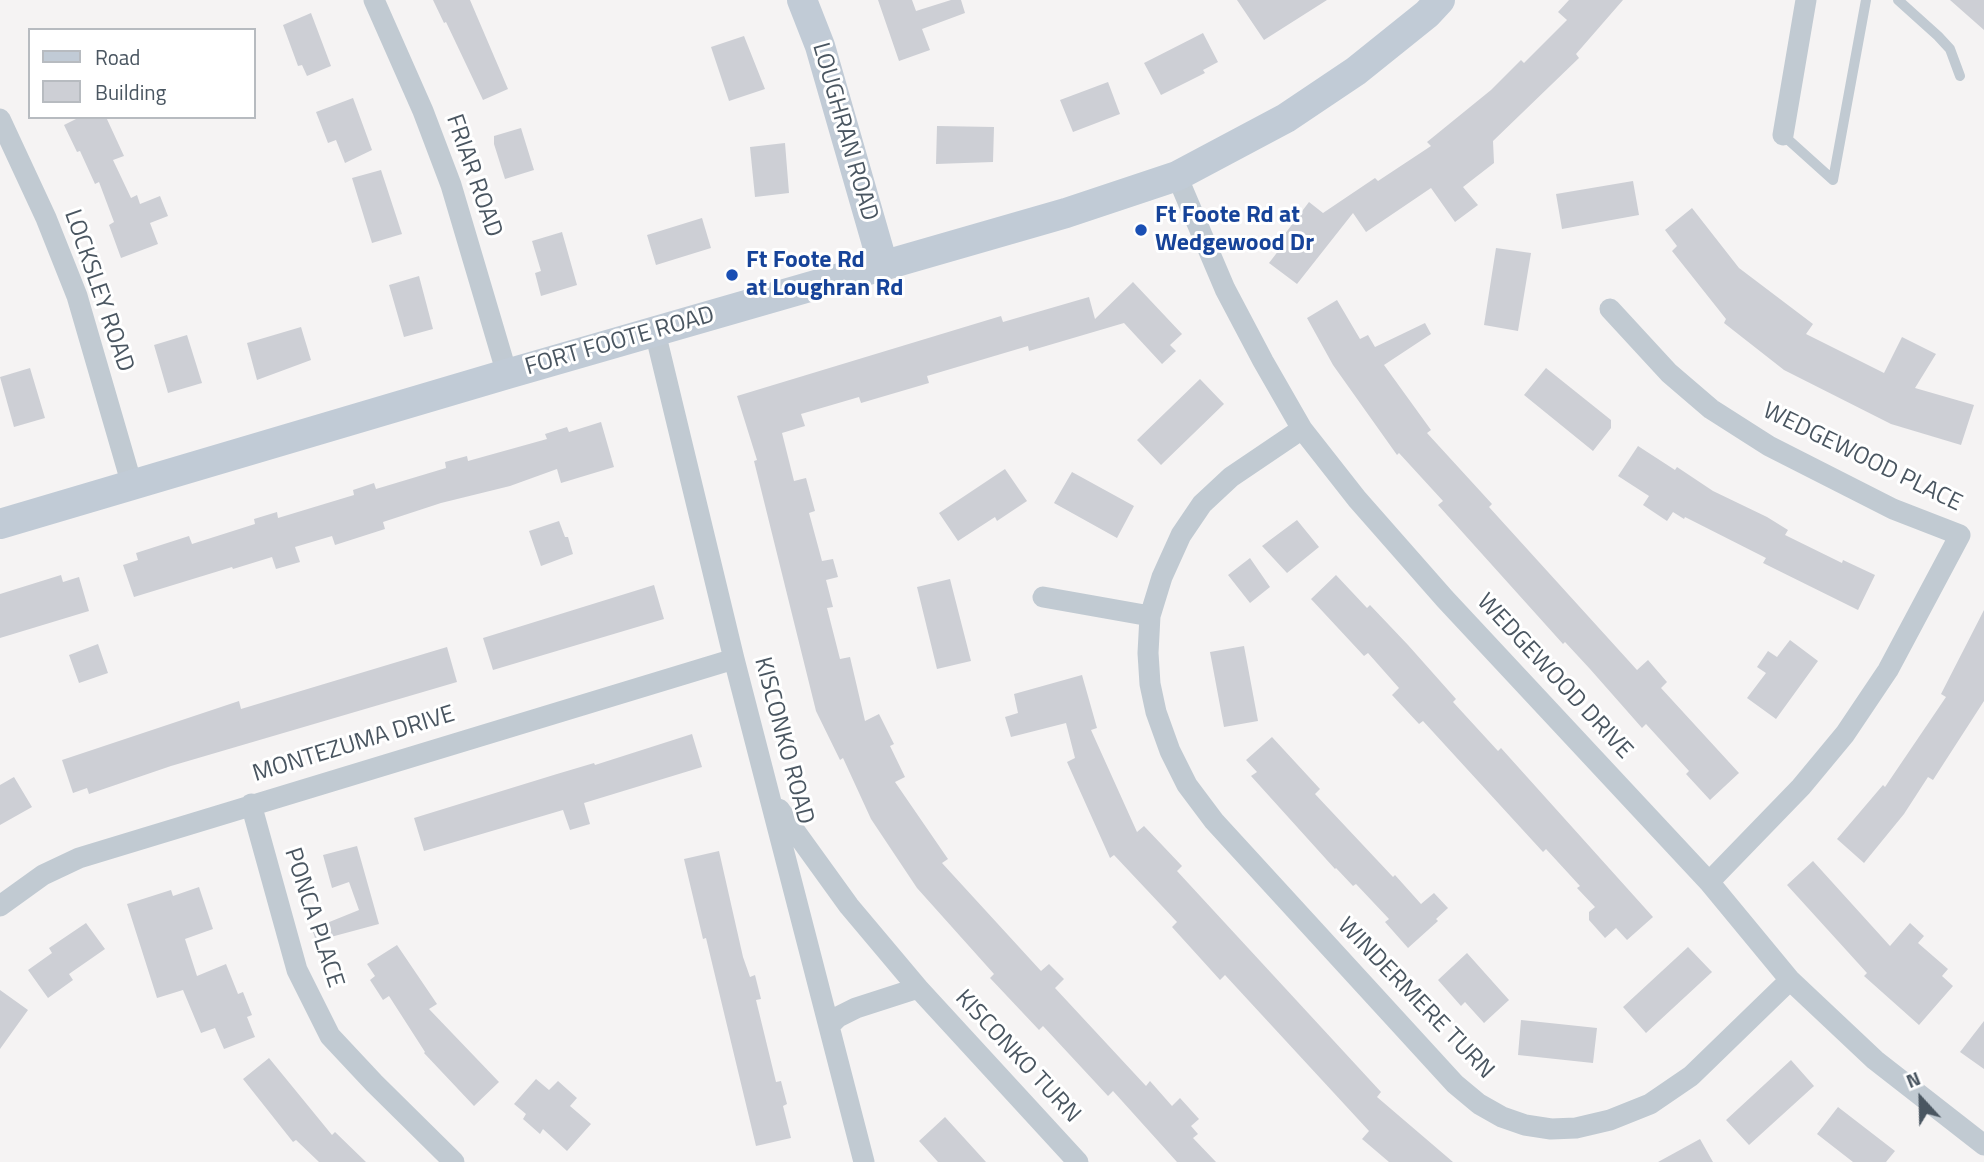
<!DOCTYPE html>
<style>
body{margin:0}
#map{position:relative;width:1984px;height:1162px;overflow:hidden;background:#f5f3f3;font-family:"Titillium Web",sans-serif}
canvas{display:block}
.legend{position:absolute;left:28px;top:28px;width:228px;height:91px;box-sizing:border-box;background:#fff;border:2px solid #b7bbc0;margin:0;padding:9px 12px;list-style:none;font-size:21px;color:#4a5661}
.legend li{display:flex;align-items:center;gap:14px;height:35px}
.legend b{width:35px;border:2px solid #b7bbc0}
.north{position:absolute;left:1886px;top:1064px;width:70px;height:70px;-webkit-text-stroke:5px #fff;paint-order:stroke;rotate:338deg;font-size:19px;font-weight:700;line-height:28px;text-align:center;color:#4a5661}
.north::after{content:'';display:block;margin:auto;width:24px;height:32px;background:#4a5661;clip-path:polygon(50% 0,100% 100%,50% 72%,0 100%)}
</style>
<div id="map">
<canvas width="1984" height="1162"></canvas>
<ul class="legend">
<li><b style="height:9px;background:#c1cbd6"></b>Road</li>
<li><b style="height:19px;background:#cdcfd5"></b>Building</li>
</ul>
<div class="north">N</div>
</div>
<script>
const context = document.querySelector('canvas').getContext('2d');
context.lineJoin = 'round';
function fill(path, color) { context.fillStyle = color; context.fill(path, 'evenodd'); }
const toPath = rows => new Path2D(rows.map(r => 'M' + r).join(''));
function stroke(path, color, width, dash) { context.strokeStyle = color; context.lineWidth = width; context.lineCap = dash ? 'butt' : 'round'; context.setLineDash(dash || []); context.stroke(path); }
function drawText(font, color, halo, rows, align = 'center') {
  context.font = font + ' "Titillium Web",sans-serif'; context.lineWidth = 6; context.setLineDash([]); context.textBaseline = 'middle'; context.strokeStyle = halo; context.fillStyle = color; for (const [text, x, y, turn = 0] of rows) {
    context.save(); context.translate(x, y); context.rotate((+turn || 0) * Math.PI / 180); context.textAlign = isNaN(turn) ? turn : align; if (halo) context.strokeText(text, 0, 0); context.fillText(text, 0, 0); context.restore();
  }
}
const building = toPath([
 [433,0,470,0,508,89,483,100,446,22,444,23],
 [878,0,912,0,916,11,951,0,961,0,965,13,922,29,930,50,899,61],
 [1237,0,1327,0,1264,40],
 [1569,0,1623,0,1576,54,1579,58,1493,141,1494,163,1463,187,1478,205,1455,222,1431,188,1366,232,1353,213,1297,284,1269,263,1279,250,1275,247,1309,202,1323,213,1375,178,1378,181,1431,146,1427,142,1491,90,1521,60,1524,63,1567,20,1558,12],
 [1950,0,1984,0,1984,30],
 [311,13,331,66,307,76,302,65,298,66,283,25],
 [1203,33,1218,62,1203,70,1205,73,1161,95,1144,63],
 [744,36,765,89,729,101,711,47],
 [1108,82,1120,114,1073,132,1060,100],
 [353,98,372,150,345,163,336,140,328,143,316,112],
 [80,117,106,117,124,156,113,160,131,198,137,195,140,204,160,196,168,216,150,223,158,244,121,258,109,225,114,222,99,182,95,184,80,151,77,152,64,125],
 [937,126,994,127,993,162,936,164],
 [521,128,534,170,505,179,494,144,494,136],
 [785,143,789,193,755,197,750,147],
 [381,170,402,234,372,243,352,178],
 [1633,181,1639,215,1562,229,1556,194],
 [1692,208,1739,268,1813,324,1806,334,1884,373,1902,337,1936,354,1915,388,1974,405,1961,445,1891,424,1784,370,1724,323,1726,319,1672,251,1677,246,1665,230],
 [702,218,711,248,656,265,647,235],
 [562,232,577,285,541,296,535,273,541,271,532,241],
 [1496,248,1531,253,1518,331,1484,325],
 [419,276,433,329,404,337,389,285],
 [1133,282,1182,334,1170,345,1176,351,1162,364,1124,323,1029,351,1028,346,927,376,929,383,861,403,859,397,801,414,805,426,782,433,794,481,806,478,815,511,809,513,822,561,833,559,838,577,826,580,833,607,827,608,840,659,850,657,865,721,879,714,894,744,890,746,905,777,895,782,948,859,942,863,1041,971,1049,964,1064,979,1055,988,1146,1086,1150,1081,1172,1106,1180,1098,1199,1119,1191,1126,1198,1134,1193,1138,1216,1162,1177,1162,1113,1091,1108,1096,1043,1026,1039,1030,990,978,994,974,917,888,871,819,843,758,840,760,816,711,754,461,757,460,737,396,1001,316,1003,322,1089,297,1095,319],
 [1337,300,1360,339,1368,335,1375,347,1425,323,1431,334,1384,365,1431,430,1427,433,1492,504,1489,507,1637,670,1648,660,1667,682,1661,688,1739,773,1710,800,1686,774,1689,771,1646,724,1642,728,1590,669,1565,642,1563,644,1438,505,1443,501,1399,453,1397,455,1333,365,1307,318],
 [301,327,311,360,257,380,247,343],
 [187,335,202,383,168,393,154,345],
 [30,368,45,418,14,427,0,377],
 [1546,368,1611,420,1611,428,1593,451,1524,395],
 [1200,379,1224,404,1161,465,1137,440],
 [601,422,614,467,561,483,557,469,510,486,441,503,383,522,385,529,335,545,332,536,295,547,300,562,276,569,272,557,233,569,232,567,134,597,123,565,138,560,136,553,189,536,192,544,255,524,254,519,277,512,278,518,354,495,353,490,374,483,376,489,446,468,445,462,467,456,468,461,547,439,545,434,567,427,569,432],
 [1638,446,1675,470,1677,467,1713,491,1767,517,1788,530,1785,535,1842,563,1843,560,1875,575,1858,610,1763,563,1766,558,1685,517,1684,519,1673,512,1667,521,1643,505,1649,496,1618,476],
 [1005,469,1027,501,997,521,995,517,958,541,939,513],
 [1072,472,1134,506,1117,538,1054,503],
 [1297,520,1319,547,1287,573,1262,546],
 [559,521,565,537,568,537,573,554,541,566,529,531],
 [1250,558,1270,587,1250,603,1228,575],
 [61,575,63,582,79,577,89,611,0,638,0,594],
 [1336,575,1367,608,1370,605,1408,645,1456,699,1453,702,1498,751,1501,748,1653,917,1627,940,1616,928,1605,938,1589,920,1589,912,1595,907,1577,888,1580,886,1546,849,1543,852,1423,721,1419,724,1392,695,1399,688,1368,653,1364,656,1311,599],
 [950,579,971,661,937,669,917,587],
 [654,585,664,619,493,670,483,638],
 [1984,610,1984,701,1933,780,1928,777,1904,814,1864,863,1837,839,1883,785,1885,787,1946,697,1941,694],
 [1790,640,1818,661,1776,719,1747,698,1766,673,1757,667,1768,651,1777,657],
 [98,644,108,673,79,683,69,655],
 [1244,646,1258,721,1224,727,1210,652],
 [447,647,457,682,171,766,89,794,87,788,73,793,62,760,239,701,241,709],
 [1082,675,1097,728,1091,730,1137,832,1144,826,1182,866,1177,871,1381,1092,1377,1097,1453,1162,1389,1162,1362,1139,1369,1131,1225,975,1220,980,1172,927,1177,922,1114,855,1110,858,1067,762,1075,758,1066,723,1011,737,1005,717,1018,713,1014,694],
 [692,734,702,767,584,803,590,824,570,830,563,810,424,851,414,818,557,774,594,763,595,765],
 [1272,737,1320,789,1315,794,1393,877,1395,875,1421,904,1434,893,1448,908,1436,919,1438,921,1408,948,1385,922,1389,919,1356,884,1353,886,1336,868,1335,869,1251,776,1257,772,1246,760],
 [14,777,32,807,0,825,0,785],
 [357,846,379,924,316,941,312,929,359,910,349,882,332,888,323,855],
 [719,851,743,957,750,977,755,975,761,999,756,1000,776,1082,781,1081,787,1104,783,1106,791,1138,756,1146,706,938,703,939,684,859],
 [1813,861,1890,946,1910,923,1924,936,1918,943,1948,969,1942,976,1953,986,1919,1025,1864,976,1867,973,1787,885],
 [199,887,213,929,185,939,197,976,226,964,238,994,243,992,252,1015,247,1017,255,1037,224,1049,215,1028,201,1033,183,990,157,998,127,904,171,890,173,896],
 [86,923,105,949,69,974,73,980,48,998,28,970,52,953,49,948],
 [397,945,437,1004,429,1009,499,1082,474,1106,424,1053,425,1052,389,996,383,1000,370,980,375,976,367,964],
 [1688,947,1712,972,1646,1033,1623,1007],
 [1467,953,1509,1000,1484,1023,1465,1002,1461,1006,1438,980],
 [0,990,28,1010,0,1049],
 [1521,1020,1597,1028,1593,1063,1518,1055],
 [1984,1021,1984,1069,1960,1052],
 [269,1058,332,1135,335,1132,366,1162,319,1162,296,1140,293,1142,243,1079],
 [1791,1060,1814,1086,1749,1145,1726,1120],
 [536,1079,549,1090,558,1081,577,1098,570,1106,591,1124,567,1151,543,1129,540,1134,523,1119,526,1114,514,1104],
 [1838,1107,1895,1151,1886,1162,1853,1162,1817,1134],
 [945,1117,986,1162,938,1162,919,1141],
 [1700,1139,1713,1162,1658,1162]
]);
const lane = toPath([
 [1898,0,1938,36,1950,49,1960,76],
 [1783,135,1833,180,1866,0]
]);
const street = toPath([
 [374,0,423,111,451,185,507,374],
 [0,119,46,218,77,296,132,485],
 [1783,135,1806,0],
 [1177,176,1225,289,1263,361,1302,429,1357,499,1445,599,1709,882,1790,980,1875,1060,1984,1145],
 [1610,309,1669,373,1711,409,1769,446,1893,509,1960,535,1888,670,1845,734,1801,787,1709,882],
 [655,332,734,659,864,1162],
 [1302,429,1231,477,1202,504,1181,535,1162,577,1150,616,1148,653,1150,684,1156,712,1170,751,1187,785,1214,821,1455,1084,1479,1104,1502,1117,1525,1125,1551,1129,1576,1128,1610,1120,1650,1104,1691,1076,1790,980],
 [1043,597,1150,616],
 [251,804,297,970,330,1036,374,1083,454,1162],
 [779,809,849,906,918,988,1078,1162],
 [0,906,43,875,79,858,734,659],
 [829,1026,838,1017,856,1008,918,988]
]);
const secondary = toPath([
 [802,0,820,46,883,265],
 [0,524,507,374,1066,213,1177,176,1286,118,1356,71,1427,14,1440,0]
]);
const markers = [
 [1141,230,7,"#1a4fb4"],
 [732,275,7,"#1a4fb4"]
];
const streetNames = [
 ["LOUGHRAN ROAD",844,132,74],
 ["FRIAR ROAD",473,176,71],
 ["LOCKSLEY ROAD",98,291,71],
 ["FORT FOOTE ROAD",620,342,-16],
 ["WEDGEWOOD PLACE",1862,458,26],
 ["WEDGEWOOD DRIVE",1554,677,47],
 ["KISCONKO ROAD",783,741,75],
 ["MONTEZUMA DRIVE",354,745,-17],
 ["PONCA PLACE",313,918,72],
 ["WINDERMERE TURN",1415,999,46],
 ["KISCONKO TURN",1017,1057,47]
];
const transitNames = [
 ["Ft Foote Rd at",1155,216],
 ["Wedgewood Dr",1155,244],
 ["Ft Foote Rd",746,261],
 ["at Loughran Rd",746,289]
];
fill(building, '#cdcfd5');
stroke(lane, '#c1cad2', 10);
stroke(street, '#c1cad2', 21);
stroke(secondary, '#c1cbd6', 30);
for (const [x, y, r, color] of markers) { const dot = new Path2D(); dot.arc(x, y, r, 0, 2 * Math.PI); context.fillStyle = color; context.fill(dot); stroke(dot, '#fff', 2.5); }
drawText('24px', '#4a5661', '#fff', streetNames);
drawText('bold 24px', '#164399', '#fff', transitNames, 'left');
</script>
